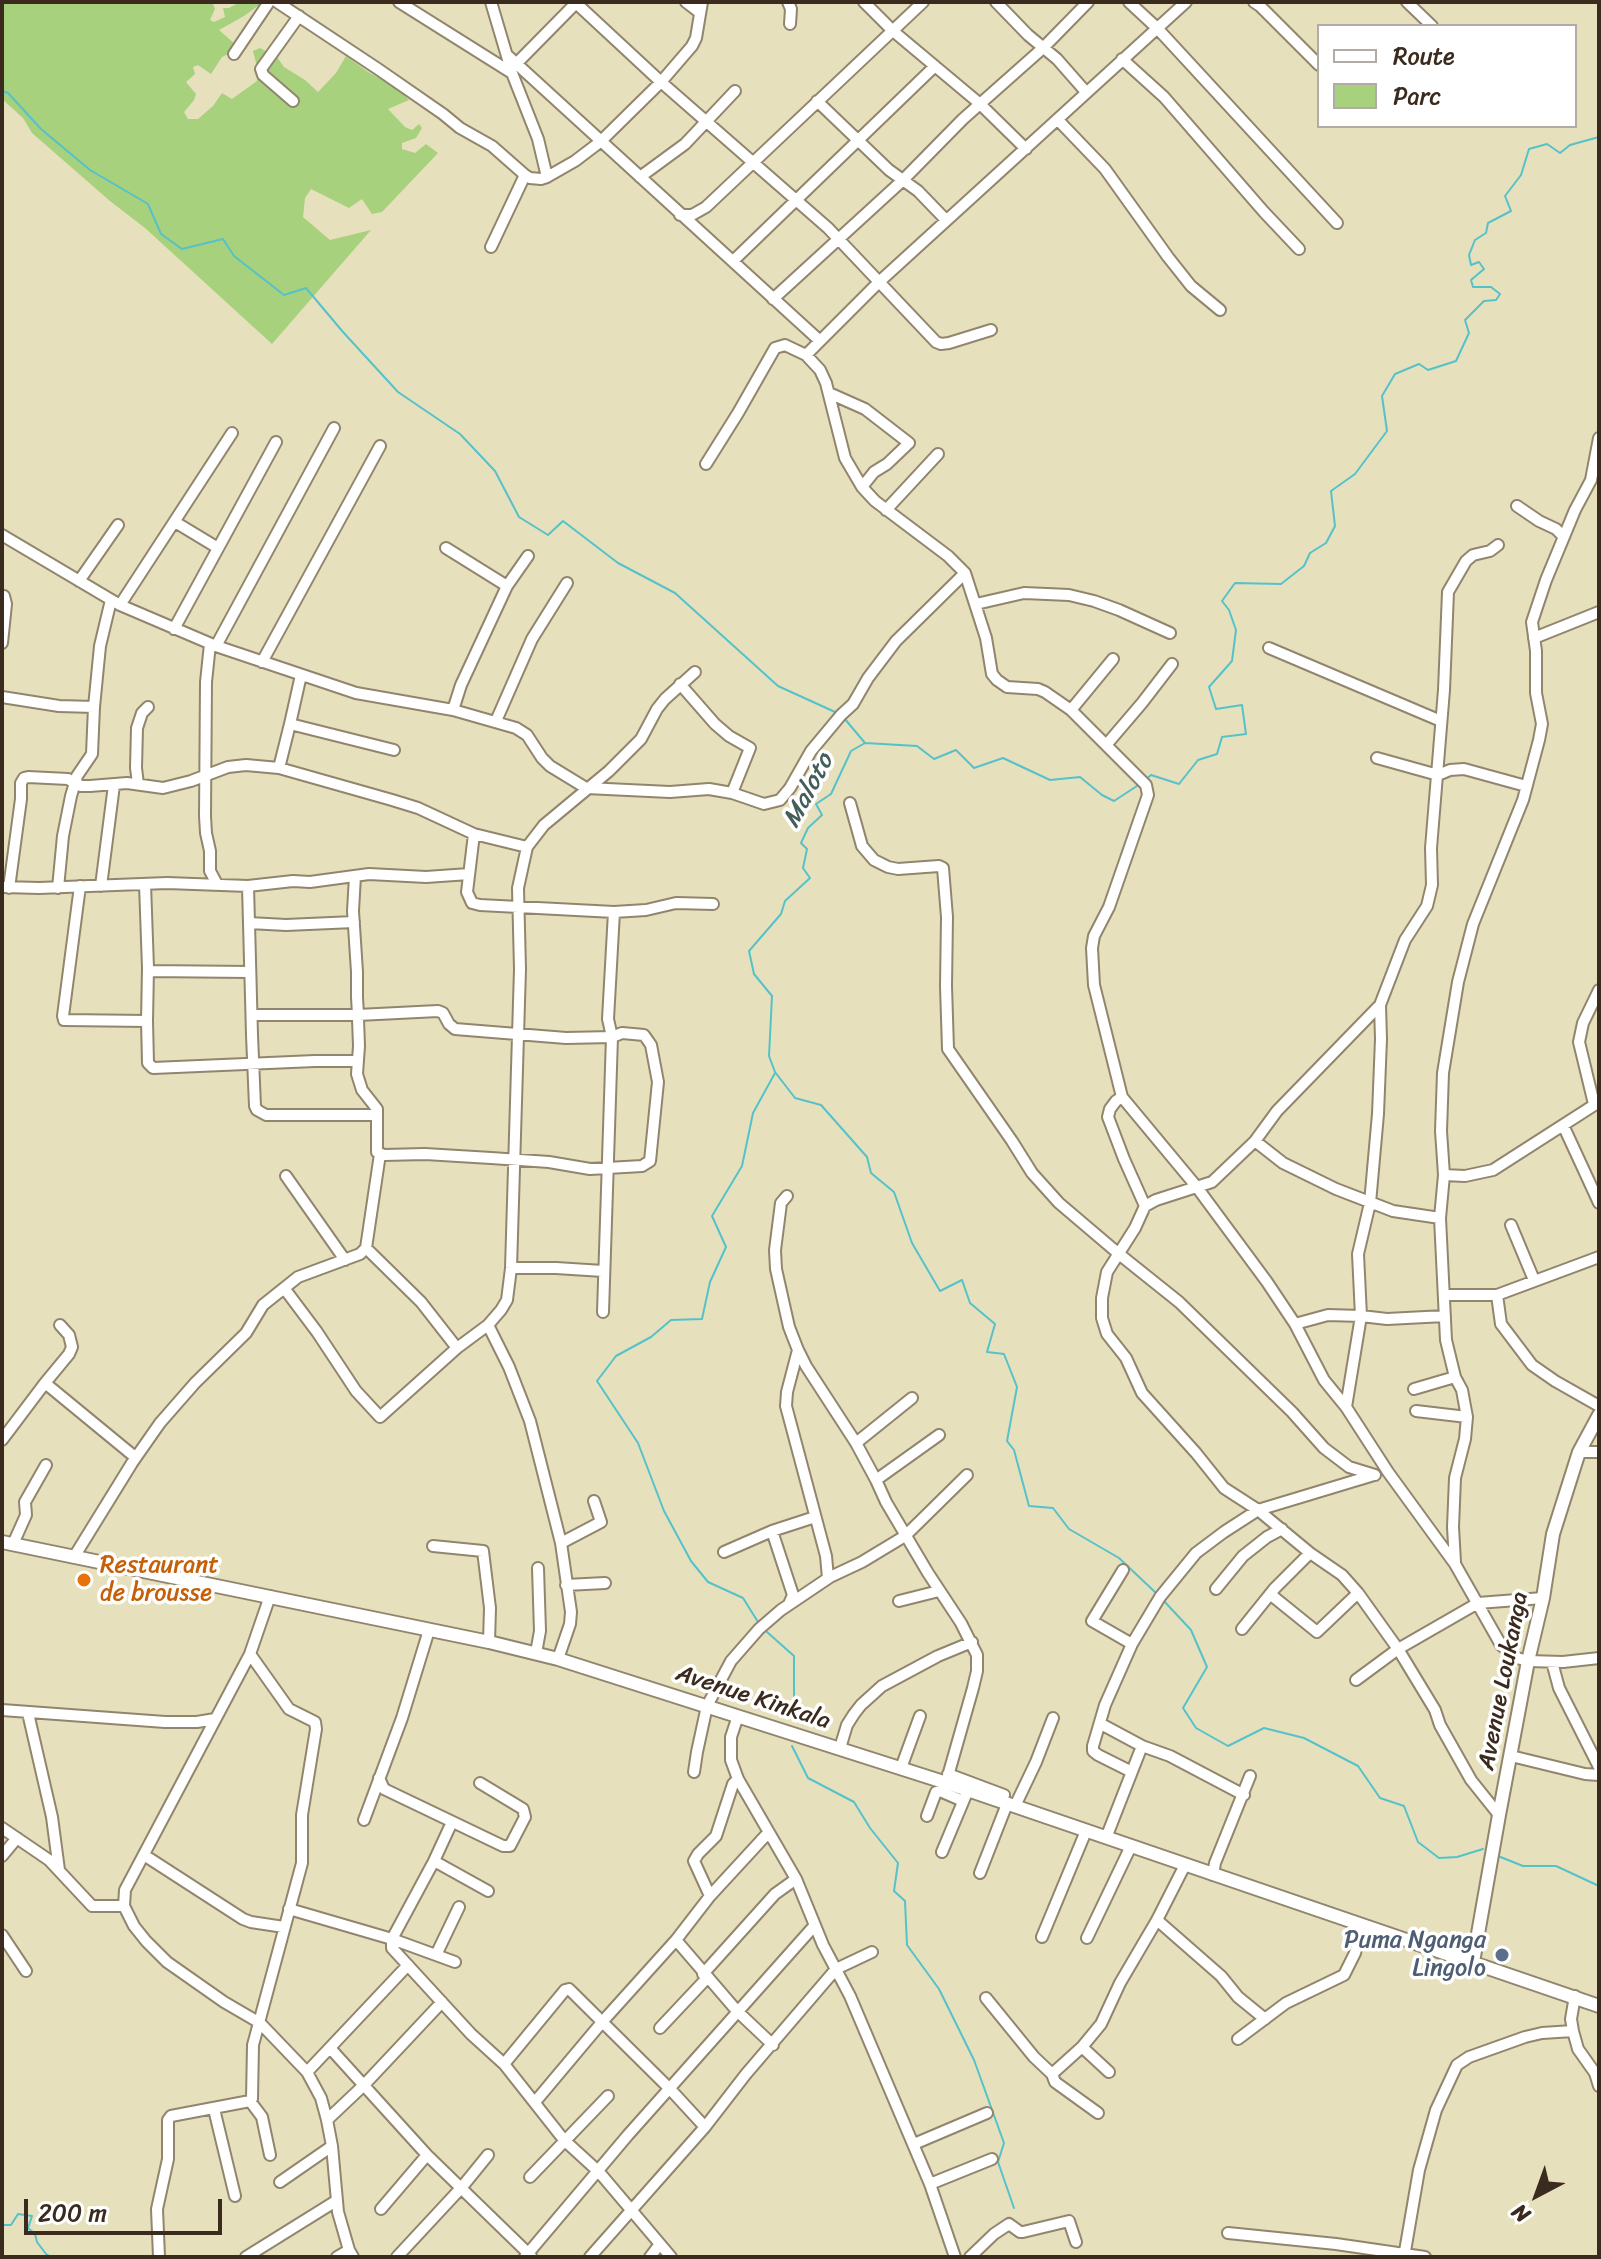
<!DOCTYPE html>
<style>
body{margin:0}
#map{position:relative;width:1601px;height:2259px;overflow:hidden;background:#e7e0bd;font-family:Sriracha,sans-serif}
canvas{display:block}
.frame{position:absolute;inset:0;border:4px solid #3b2a1e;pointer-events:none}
.legend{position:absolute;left:1317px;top:24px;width:260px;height:104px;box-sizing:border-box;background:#fff;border:2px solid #b1aaa5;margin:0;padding:10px 14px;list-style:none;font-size:24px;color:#3b2a1e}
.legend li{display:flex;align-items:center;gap:16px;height:40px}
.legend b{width:40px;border:2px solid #b1aaa5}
.north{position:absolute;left:1497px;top:2155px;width:80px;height:80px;-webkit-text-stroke:6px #fff;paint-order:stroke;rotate:221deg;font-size:22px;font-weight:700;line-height:32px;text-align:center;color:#3b2a1e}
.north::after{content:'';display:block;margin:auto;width:28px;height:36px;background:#3b2a1e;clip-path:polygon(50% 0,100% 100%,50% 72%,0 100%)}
.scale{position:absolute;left:24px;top:2199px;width:198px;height:36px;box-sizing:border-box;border:4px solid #3b2a1e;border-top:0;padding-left:10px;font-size:24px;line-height:28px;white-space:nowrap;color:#3b2a1e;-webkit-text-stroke:6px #fff;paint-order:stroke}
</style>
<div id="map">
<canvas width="1601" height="2259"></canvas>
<div class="frame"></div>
<ul class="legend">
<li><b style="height:10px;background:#fff"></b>Route</li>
<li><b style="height:22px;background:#a7d17c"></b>Parc</li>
</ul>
<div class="north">N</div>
<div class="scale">200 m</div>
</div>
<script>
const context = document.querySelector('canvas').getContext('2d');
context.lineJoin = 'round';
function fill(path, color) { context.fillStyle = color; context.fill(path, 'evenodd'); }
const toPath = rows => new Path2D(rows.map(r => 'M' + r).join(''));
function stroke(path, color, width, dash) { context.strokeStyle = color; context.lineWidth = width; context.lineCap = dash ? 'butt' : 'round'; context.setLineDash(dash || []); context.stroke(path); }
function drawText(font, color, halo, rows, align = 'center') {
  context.font = font + ' Sriracha,sans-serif'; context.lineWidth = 7; context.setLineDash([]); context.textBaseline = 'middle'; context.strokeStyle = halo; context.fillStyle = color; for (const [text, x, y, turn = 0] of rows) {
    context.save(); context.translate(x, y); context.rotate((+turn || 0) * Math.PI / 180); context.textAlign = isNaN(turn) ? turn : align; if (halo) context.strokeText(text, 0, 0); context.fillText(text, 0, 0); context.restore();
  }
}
const green = toPath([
 [2,2,209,2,213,4,215,9,210,20,214,22,225,17,223,8,229,8,240,2,259,2,259,5,244,16,219,30,235,44,230,53,222,57,211,74,198,65,193,67,195,74,186,82,196,94,194,100,184,112,188,119,198,119,213,106,222,93,232,99,257,81,257,67,253,51,260,48,277,57,284,67,305,80,318,92,336,73,346,56,368,72,396,87,409,100,388,109,405,127,412,130,419,124,422,128,416,138,402,143,402,149,415,153,426,144,438,153,382,212,372,214,362,199,349,208,311,189,305,198,303,217,330,240,371,230,272,344,145,228,110,201,32,133,23,118,2,99]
]);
const stream = toPath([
 [2,91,8,93,41,129,90,170,148,204,161,234,182,249,223,239,234,256,284,295,306,288,343,332,398,392,460,434,495,471,519,517,548,535,563,521,618,563,675,593,778,686,835,712],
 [844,718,865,743],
 [1145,780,1151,775,1179,784,1198,760,1217,754,1222,737,1246,734,1242,705,1216,709,1209,687,1232,661,1236,630,1229,610,1222,601,1235,583,1281,584,1304,566,1310,553,1326,543,1335,526,1331,491,1355,474,1387,431,1382,396,1395,374,1419,364,1428,370,1456,361,1469,333,1465,320,1484,301,1496,300,1500,294,1491,287,1473,287,1471,280,1484,269,1479,262,1471,265,1469,255,1475,240,1486,233,1488,223,1511,211,1505,196,1521,175,1529,149,1547,144,1560,153,1570,145,1599,137],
 [1140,784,1114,801,1102,795,1080,777,1050,780,1003,758,974,768,956,750,934,759,917,746,865,743,851,751,831,794,816,804,822,815,808,828,801,843,807,849,803,868,810,878,785,901,781,914,749,951,754,974,772,996,769,1056,775,1072,795,1098,821,1105,867,1157,871,1173,894,1192,912,1243,940,1291,962,1280,970,1303,995,1324,987,1352,1004,1354,1017,1387,1007,1441,1014,1450,1029,1506,1053,1508,1069,1529,1119,1558,1156,1593],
 [1163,1600,1191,1630,1207,1667,1183,1708,1196,1728,1228,1746,1264,1728,1304,1738,1358,1766,1380,1798,1404,1806,1418,1842,1439,1858,1457,1857,1483,1849],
 [758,1622,743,1598,708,1582,691,1561,664,1511,638,1443,597,1381,616,1356,651,1337,671,1320,702,1319,710,1282,726,1247,712,1216,742,1166,753,1113,775,1073],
 [767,1632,794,1656,794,1720],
 [792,1746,808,1778,854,1802,870,1828,898,1863,894,1891,905,1901,907,1945,939,1989,974,2060,1004,2143,998,2162,1014,2208],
 [1498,1856,1523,1866,1556,1866,1599,1886],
 [2,2211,2,2212],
 [2,2225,11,2225,18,2214,32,2216,28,2228,35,2234,37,2242,46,2254,51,2257]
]);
const minor = toPath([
 [277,2,378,69,443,114,460,128,492,146,525,175,530,178,541,179,547,177,538,139,512,73,491,2],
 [399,2,512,73],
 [686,2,699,12],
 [788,2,791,9,790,24],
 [864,2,893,31,979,103,1026,149],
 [996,2,1028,35,1057,59,1086,92],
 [1129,2,1157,28,1337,223],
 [1254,2,1260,6,1319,65],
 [1407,2,1432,26],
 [576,3,661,82,828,228,936,342,941,344,949,343,991,330],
 [234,54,269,2],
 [508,56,820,341],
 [1122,59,1164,97,1264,212,1299,249],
 [516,64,577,2],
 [293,101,263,75,261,69,299,16],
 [817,101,889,170,918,191,946,220],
 [1058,120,1105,169,1168,257,1191,286,1220,310],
 [547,177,575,161,600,142,661,82,692,46,696,38,702,2],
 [640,177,685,144,735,91],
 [680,215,692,215,706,207,923,2],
 [491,247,525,175],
 [733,261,935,66],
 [773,299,903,180,963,119,1043,48,1088,2],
 [806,355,879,282,1186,2],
 [829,393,865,409,909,443,887,464,874,472,862,487],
 [706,464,738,413,775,348,785,345,806,355,820,370,826,383,845,458,862,487,875,501,948,556,965,573,986,638,992,674,997,680,1007,687,1038,689,1045,692,1071,710,1146,785,1148,795,1109,907,1094,936,1092,948,1094,985,1122,1097,1196,1186,1267,1282,1295,1324,1324,1380,1346,1407,1388,1472,1455,1564,1501,1645,1517,1658,1528,1661,1563,1662,1599,1658],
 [1517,506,1539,521,1556,529,1564,537],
 [886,510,938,454],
 [175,522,218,548],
 [2,535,120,605,216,646,356,693,453,710,516,728,527,735,542,758,550,766,586,788,670,792,709,789,732,793,764,804,780,800,790,788,811,751,841,715,853,704,868,678,896,641,965,573],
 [446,548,507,586],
 [79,581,118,525],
 [976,604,1024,593,1069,595,1094,601,1119,610,1170,633],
 [120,605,232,433],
 [174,629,276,442],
 [1534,638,1599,612],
 [2,643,6,604,4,596],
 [210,644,206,682,205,816,206,833,210,851,210,871,217,884],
 [216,646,334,428],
 [1269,648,1441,721],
 [262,662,380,446],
 [680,684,715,724,729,736,750,748,732,793],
 [2,697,59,706,94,707],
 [453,710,461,685,507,586,528,556],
 [1071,710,1113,659],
 [496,721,532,639,567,583],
 [290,724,301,675],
 [1107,744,1142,703,1172,664],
 [1377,758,1438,775,1450,770,1464,769,1526,786],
 [279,768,290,724,394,750],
 [138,784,136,768,137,728,142,713,148,707],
 [850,803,862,846,874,860,888,867,898,869,939,866,943,868,947,917,946,986,948,1049,1012,1141,1032,1173,1059,1203,1119,1254,1179,1302,1292,1412,1324,1448,1349,1467,1375,1475],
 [474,834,467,892,472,903,480,905,614,912,646,910,676,903,713,904],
 [145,884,148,968,147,1021],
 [80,886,63,1016,64,1020,147,1021,148,1063,153,1068,315,1061,358,1061],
 [101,886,114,785],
 [248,886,293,881,310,882,369,874,426,877,469,874],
 [4,887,39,888,167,883,248,886,252,1035,255,1106,257,1110,266,1115,377,1115],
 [9,888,21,799,21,783,24,778,28,777,68,779,81,786,90,786,127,783,163,788,191,781,228,767,246,765,279,768,392,800,418,808,474,834,527,847],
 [58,888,63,836,71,796,77,776,92,754,94,707,100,646,111,600],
 [249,923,286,925,354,922],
 [148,971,250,972],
 [1380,1005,1277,1111,1255,1141,1212,1182,1156,1200,1145,1206,1135,1228,1107,1272,1102,1298,1102,1318,1107,1334,1126,1358,1142,1393,1196,1453,1224,1488,1258,1510,1310,1553,1342,1575,1358,1593,1398,1649,1435,1710,1440,1725,1471,1780,1499,1815],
 [252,1015,358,1015,438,1011,443,1013,449,1024,455,1029,566,1038,612,1037,622,1033,644,1035,651,1045,658,1082,650,1161,642,1166,590,1169,549,1162,491,1158,425,1154,384,1155,377,1152,377,1109,362,1090,357,1074,359,1046,358,1019,358,1015,357,997,357,972,353,911,355,876],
 [1122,1097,1116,1101,1110,1109,1108,1117,1124,1159,1145,1206],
 [1594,1104,1579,1042,1583,1023,1599,990],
 [1563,1125,1599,1203],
 [1255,1141,1283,1163,1336,1189,1393,1211,1440,1218],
 [380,1154,366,1248,421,1302,457,1348],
 [1444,1175,1465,1176,1493,1170,1599,1102],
 [286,1176,345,1260],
 [787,1196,781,1203,775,1250,776,1269,789,1327,798,1350,806,1366,856,1443,876,1480,886,1502,928,1573,961,1623,977,1655,977,1671,973,1688,946,1783],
 [1511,1225,1534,1280],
 [511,1268,556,1268,603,1271],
 [284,1288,317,1332,356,1391,380,1417,457,1348,488,1325,501,1310,507,1300,511,1268,520,969,518,888,527,847,544,825,609,771,641,739,657,709,665,699,695,672],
 [1445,1295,1497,1295,1599,1257],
 [1497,1295,1501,1324,1532,1365,1555,1381,1599,1406],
 [603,1312,612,1037,608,1019,614,912],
 [1295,1324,1328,1315,1361,1316,1387,1319,1445,1316],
 [488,1325,509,1367,530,1421,561,1543,571,1612,570,1624,558,1659],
 [798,1350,787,1392,786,1406,826,1556,828,1578],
 [45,1383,69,1354,72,1347,69,1335,60,1325],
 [1414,1389,1455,1377],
 [1346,1407,1361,1316,1358,1254,1370,1203,1378,1114,1381,1039,1380,1005,1405,940,1427,906,1432,885,1431,848,1444,690,1448,592,1466,561,1473,555,1490,551,1498,545],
 [1416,1411,1467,1417],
 [2,1440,45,1383,135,1457],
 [856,1443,912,1398],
 [1579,1452,1599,1452],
 [876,1480,939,1435],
 [772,1531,793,1595,789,1604],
 [561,1543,601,1522,594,1501],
 [13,1544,26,1515,25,1502,46,1465],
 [433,1546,483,1551,490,1608,489,1642],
 [724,1552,772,1531,815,1517],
 [74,1557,132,1463,160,1423,195,1383,246,1333,263,1305,298,1277,360,1254,366,1248],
 [1455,1562,1453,1527,1455,1478,1465,1439,1467,1417,1462,1390,1455,1377,1446,1340,1440,1218,1444,1175,1441,1131,1443,1073,1458,982,1473,924,1523,800,1539,740,1542,724,1536,693,1536,651,1532,622,1546,580,1575,510,1591,480,1599,438],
 [1123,1570,1092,1621,1132,1644],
 [566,1585,605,1583],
 [1216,1589,1243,1556,1267,1537,1282,1529],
 [1270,1594,1317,1632,1358,1593],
 [899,1601,939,1591],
 [1242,1629,1275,1588,1310,1553],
 [536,1653,540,1631,538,1568],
 [250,1654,289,1709,315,1722,316,1729,302,1815,302,1863,253,2045,252,2099,250,2101],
 [1552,1662,1559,1688,1599,1767],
 [1356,1680,1398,1649,1478,1603,1543,1598],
 [2,1710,165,1722,197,1722,215,1719],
 [28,1713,52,1817,59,1870],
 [738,1716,731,1737,731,1760,738,1779,796,1879,823,1945,850,1996,930,2184,955,2257],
 [1101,1724,1142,1746,1170,1756,1244,1795],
 [840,1748,847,1725,854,1714,861,1705,882,1686,938,1656,972,1642],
 [1511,1756,1585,1774,1599,1775],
 [901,1768,920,1716],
 [1130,1771,1098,1755,1093,1751,1093,1746,1105,1705,1132,1644,1160,1597,1196,1553,1224,1532,1258,1510,1374,1475],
 [694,1772,697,1752,707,1706,731,1661,759,1629,781,1610,830,1577,862,1562,905,1536,967,1475],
 [948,1774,980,1786],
 [379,1778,384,1789,503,1846,510,1846,525,1817,523,1809,480,1783],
 [977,1793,980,1786,1004,1795,1002,1802],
 [1015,1806,1036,1762,1053,1718],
 [927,1816,936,1792,940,1791,963,1801],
 [364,1820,402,1718,429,1630],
 [452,1822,434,1861,392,1939,392,1948,471,2034,504,2064,564,2140,599,2172,671,2257],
 [2,1828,49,1860,92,1906,124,1906,134,1926,146,1941,167,1962,224,2002,260,2023,307,2072,321,2098,327,2120,332,2146,338,2212,349,2250,353,2257],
 [1106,1838,1142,1746],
 [942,1852,968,1790],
 [144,1855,243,1919,251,1922,284,1927],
 [2,1856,17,1838],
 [434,1861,488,1891],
 [980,1873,1007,1804],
 [1213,1875,1215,1863,1250,1776],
 [710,1896,694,1861,698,1854,716,1836,733,1784,738,1779],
 [124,1906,125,1890,250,1654,270,1596],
 [289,1909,392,1939,455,1962],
 [1157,1920,1221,1976,1238,1997,1265,2019],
 [2,1935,26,1971],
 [1042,1937,1086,1831],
 [1087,1938,1131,1846],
 [676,1940,737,2011,773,2045],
 [436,1955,459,1907],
 [703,1974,775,1894,796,1879],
 [1575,1996,1571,2019,1573,2031,1578,2049,1595,2073,1599,2086],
 [986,1998,1034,2057,1052,2074,1082,2047],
 [660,2028,707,1978],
 [1238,2039,1286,2003,1344,1975,1355,1953,1362,1926],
 [330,2048,427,2155,531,2256],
 [504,2064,565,1990,569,1989,670,2089,705,2127],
 [307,2072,408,1965],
 [1109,2072,1082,2047,1101,2024,1120,1983,1157,1920,1185,1865],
 [1052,2074,1055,2082,1098,2113],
 [250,2101,262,2117,270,2155],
 [535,2102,603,2021,676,1940,710,1896,768,1833],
 [214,2109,235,2196],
 [327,2120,364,2085,442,2002],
 [914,2144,987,2113],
 [530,2177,608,2096],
 [280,2182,332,2146],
 [930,2184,992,2159],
 [381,2209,427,2155],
 [1228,2233,1336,2244,1425,2257],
 [159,2257,157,2209,168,2159,168,2120,171,2116,250,2101],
 [246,2257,336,2201],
 [337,2257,349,2250],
 [397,2257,462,2187,488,2155],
 [525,2257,628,2135,815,1925],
 [590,2257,705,2127,746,2074,836,1969,872,1952],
 [650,2257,660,2244],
 [970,2257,994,2234,1009,2224,1020,2232,1023,2232,1069,2221,1076,2242],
 [1404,2257,1419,2170,1436,2110,1457,2065,1469,2057,1525,2037,1542,2033,1573,2031]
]);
const major = toPath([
 [2,1542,489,1642,558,1659,953,1785,1599,2006],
 [1473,1962,1499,1815,1528,1661,1543,1598,1553,1534,1579,1452,1599,1415]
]);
const markers = [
 [84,1580,8,"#e8710a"],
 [1502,1955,8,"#5c6f8a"]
];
const foodNames = [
 ["Restaurant",100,1566],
 ["de brousse",100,1594]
];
const streetNames = [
 ["Avenue Loukanga",1504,1681,-79],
 ["Avenue Kinkala",753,1698,18]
];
const serviceNames = [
 ["Puma Nganga",1486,1941],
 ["Lingolo",1486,1969]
];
const waterNames = [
 ["Maloto",809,791,-62]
];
fill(green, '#a7d17c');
stroke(stream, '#55c2ca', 2);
stroke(minor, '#91856e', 14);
stroke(major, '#91856e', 16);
stroke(minor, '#fff', 10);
stroke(major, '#fff', 12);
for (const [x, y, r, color] of markers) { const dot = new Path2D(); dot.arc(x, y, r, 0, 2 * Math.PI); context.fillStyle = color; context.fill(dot); stroke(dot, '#fff', 3); }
drawText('24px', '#c56008', '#fff', foodNames, 'left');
drawText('24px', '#3b2a1e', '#fff', streetNames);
drawText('24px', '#4e5e75', '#fff', serviceNames, 'right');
drawText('italic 26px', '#445f5a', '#fff', waterNames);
</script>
